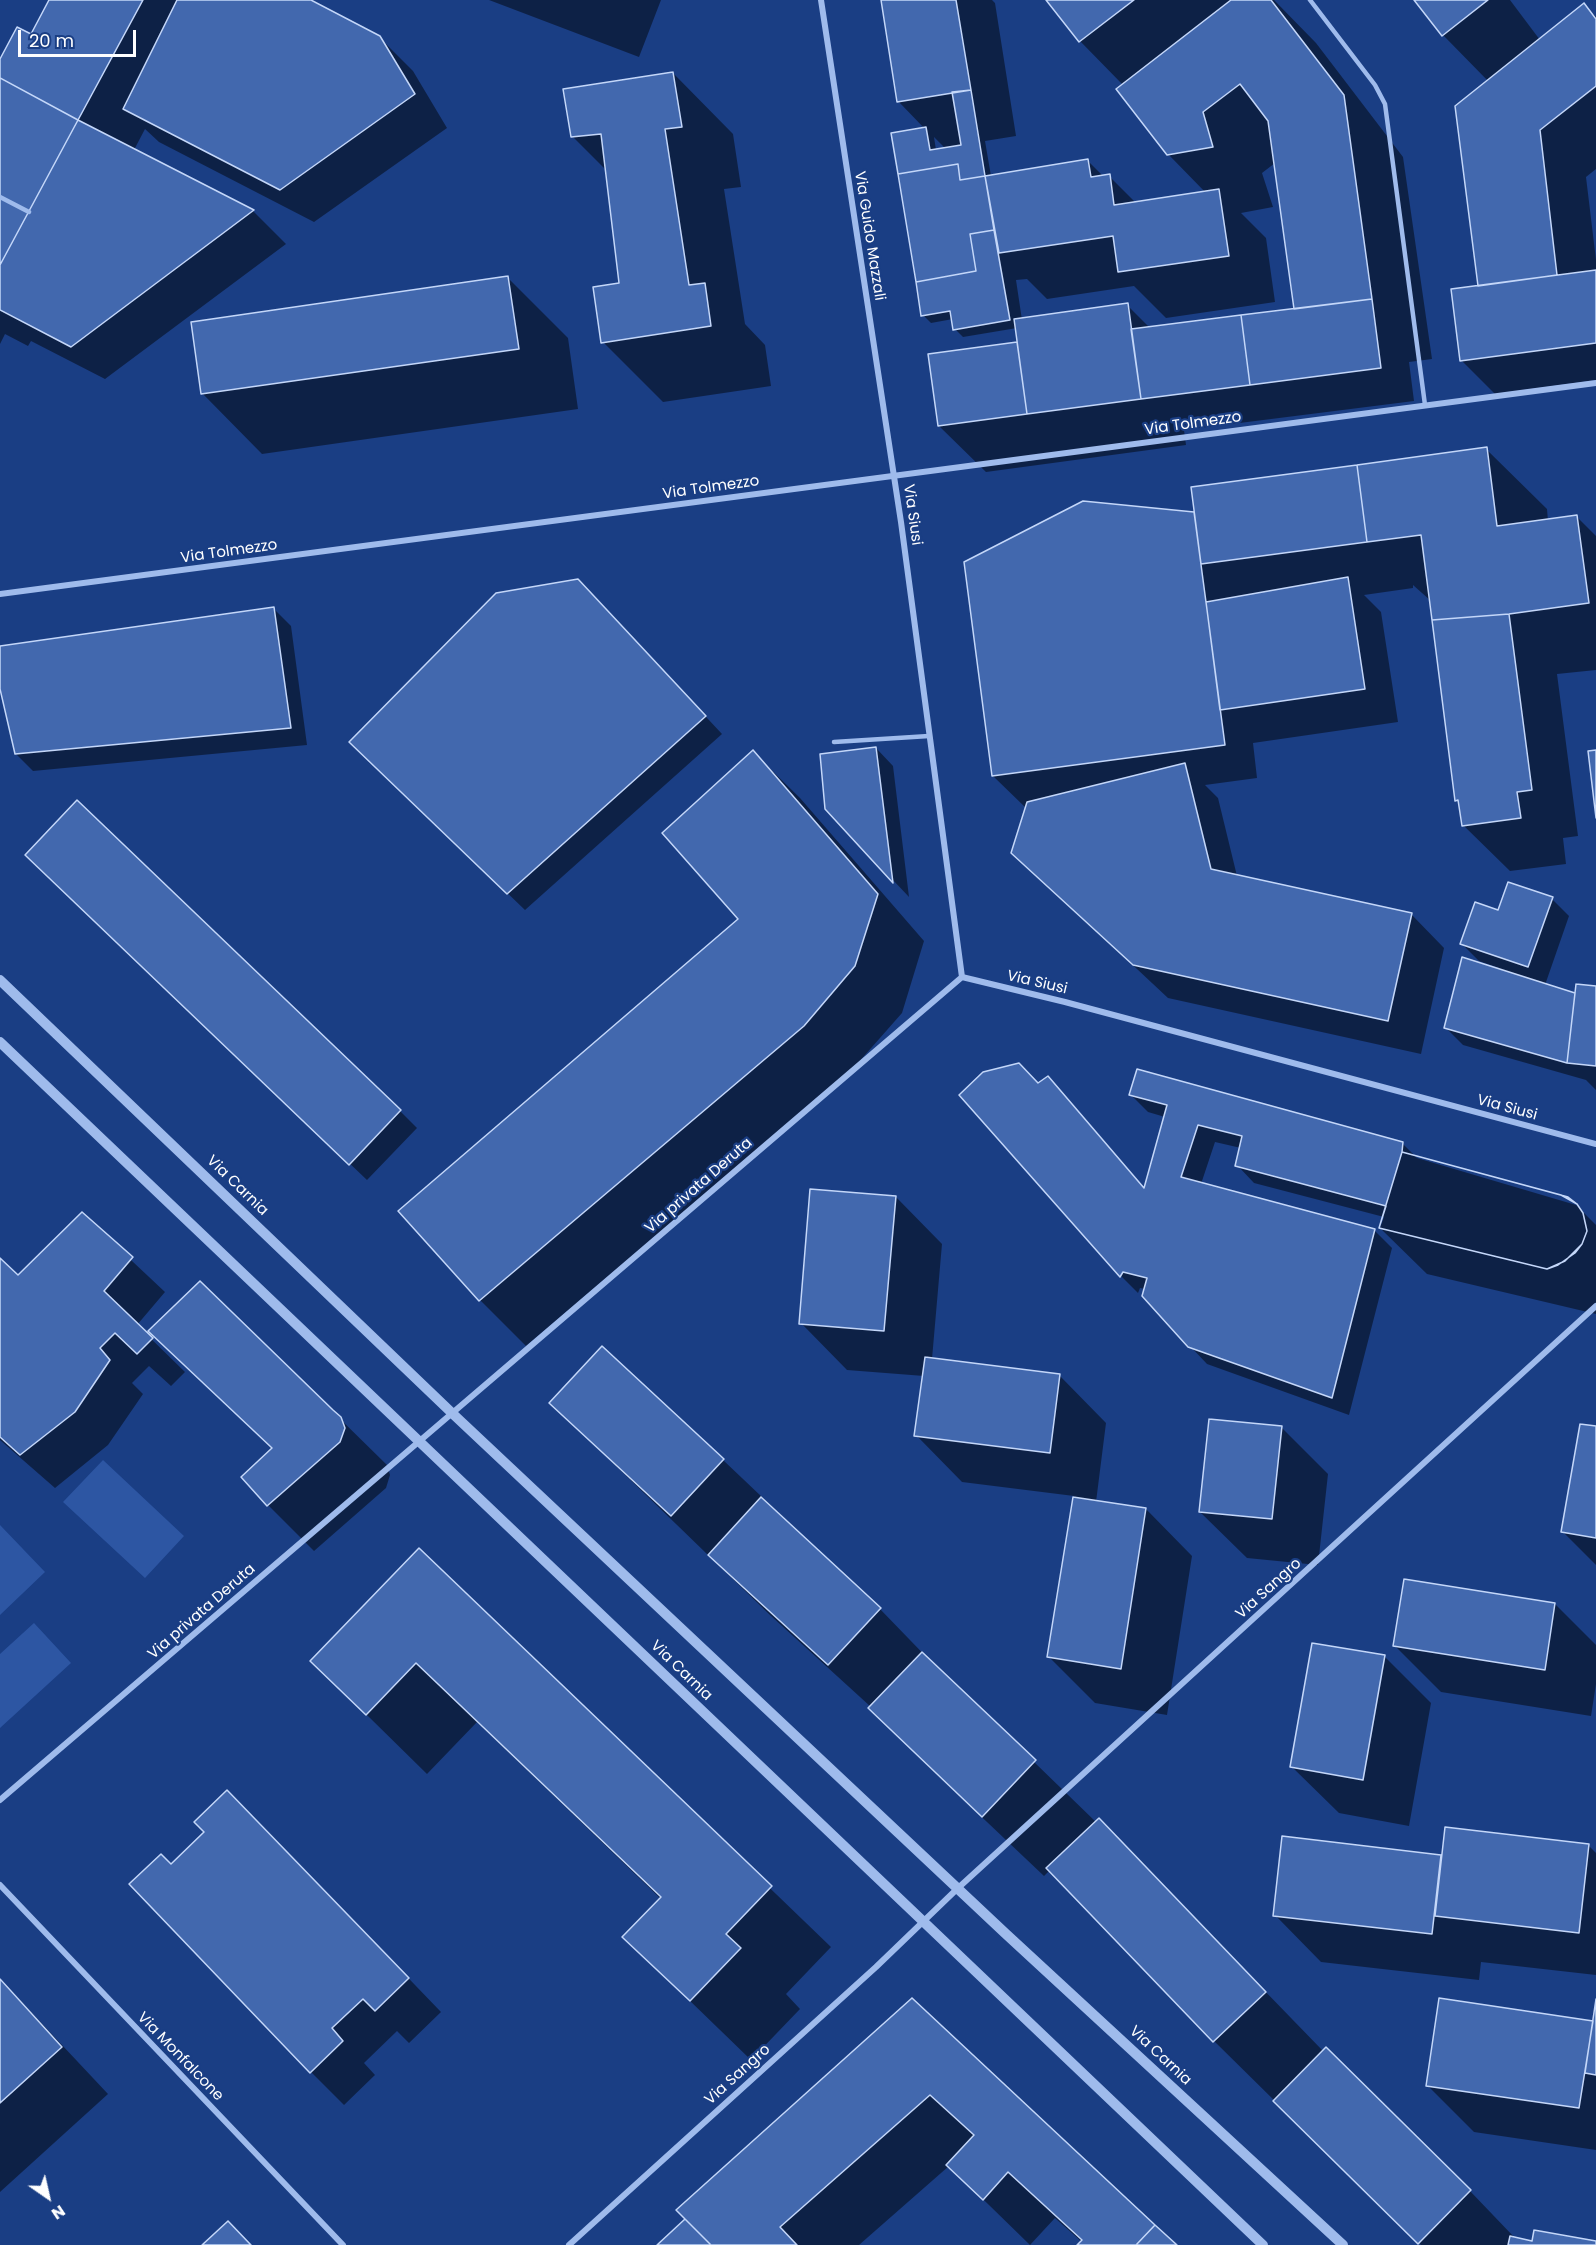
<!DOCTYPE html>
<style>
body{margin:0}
#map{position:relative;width:1596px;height:2245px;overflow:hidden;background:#1a3e84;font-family:Poppins,sans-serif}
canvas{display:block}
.north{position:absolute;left:18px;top:2167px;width:60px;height:60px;-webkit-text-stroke:4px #1a3e84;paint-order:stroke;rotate:146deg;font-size:16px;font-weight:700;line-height:24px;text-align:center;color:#fff}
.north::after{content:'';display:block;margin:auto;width:21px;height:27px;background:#fff;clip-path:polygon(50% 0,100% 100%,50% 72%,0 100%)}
.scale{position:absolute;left:18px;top:30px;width:118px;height:27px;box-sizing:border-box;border:3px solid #fff;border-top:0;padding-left:8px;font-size:18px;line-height:21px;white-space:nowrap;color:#fff;-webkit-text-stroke:4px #1a3e84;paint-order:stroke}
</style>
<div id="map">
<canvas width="1596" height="2245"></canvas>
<div class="north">N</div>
<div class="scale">20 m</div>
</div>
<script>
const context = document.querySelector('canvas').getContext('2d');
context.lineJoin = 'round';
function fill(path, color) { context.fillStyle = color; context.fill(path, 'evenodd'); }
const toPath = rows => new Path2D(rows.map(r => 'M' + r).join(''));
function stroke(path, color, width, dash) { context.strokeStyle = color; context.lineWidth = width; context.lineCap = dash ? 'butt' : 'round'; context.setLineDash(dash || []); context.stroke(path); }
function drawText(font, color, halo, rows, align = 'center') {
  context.font = font + ' Poppins,sans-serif'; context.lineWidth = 4.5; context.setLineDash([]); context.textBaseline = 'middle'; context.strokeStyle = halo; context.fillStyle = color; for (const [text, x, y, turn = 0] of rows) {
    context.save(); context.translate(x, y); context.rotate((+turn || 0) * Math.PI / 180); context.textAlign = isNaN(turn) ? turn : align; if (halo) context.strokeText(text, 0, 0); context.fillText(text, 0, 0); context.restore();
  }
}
const green = toPath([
 [103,1460,184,1536,145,1578,63,1502],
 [0,1525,45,1572,0,1615],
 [34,1623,71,1663,0,1728,0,1654]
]);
const shadow = toPath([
 [51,0,308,0,379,37,413,71,447,128,314,222,159,142,145,129,134,150,253,211,286,244,105,379,31,341,28,346,5,334,0,344,0,62,32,36],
 [489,0,661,0,639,57],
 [883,0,992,0,995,3,1016,136,985,141,991,176,1088,161,1104,177,1109,176,1136,203,1206,193,1168,154,1123,85,1080,41,1048,0,1274,0,1316,43,1403,157,1432,359,1409,362,1414,401,1184,430,1186,445,986,472,939,426,930,355,1019,343,1017,328,963,337,955,329,953,319,931,323,923,315,925,129,898,101],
 [934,137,946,149,936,150],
 [1275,163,1296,310,1150,328,1127,305,1022,320,1016,280,1027,279,1047,299,1134,286,1166,318,1275,302,1266,238,1241,213,1273,207,1262,173],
 [1415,0,1510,0,1540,40,1584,5,1596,17,1596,169,1586,177,1596,260,1596,380,1495,394,1461,360,1480,287,1488,81,1443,35],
 [673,73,733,134,741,187,724,189,745,324,765,345,771,386,663,402,603,342,620,284,607,171,573,137],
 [508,278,568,338,578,409,262,454,202,393],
 [1486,449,1547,509,1548,521,1577,517,1596,536,1596,670,1557,674,1578,836,1563,838,1566,864,1510,871,1463,825,1460,804,1457,800,1431,601,1413,585,1413,588,1364,595,1381,612,1398,722,1253,743,1257,778,1205,785,1218,798,1237,876,1411,914,1444,948,1421,1054,1168,998,1013,853,1027,809,993,776,1193,514,1196,517],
 [595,598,722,734,525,910,368,759],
 [274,609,291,626,307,745,33,771,16,754,0,682,0,648],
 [876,748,893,766,909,897,826,809],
 [753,752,800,798,924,941,902,1013,850,1072,526,1346,480,1300,740,920],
 [44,872,400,1111,417,1128,367,1180],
 [1552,899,1569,916,1545,985,1576,995,1596,987,1596,1090,1586,1080,1463,1045,1446,1028,1499,968,1479,961,1462,944,1499,912],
 [1048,1078,1145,1189,1165,1117,1148,1112,1131,1095,1402,1143,1417,1158,1576,1205,1596,1225,1596,1314,1427,1274,1380,1228,1384,1217,1254,1183,1237,1165,1241,1148,1215,1142,1201,1184,1374,1230,1392,1248,1349,1415,1207,1364,1190,1346,1145,1289,1140,1288,1138,1293,1121,1276,961,1095,1039,1085],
 [896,1197,942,1244,932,1359,1060,1376,1106,1423,1096,1502,1146,1509,1192,1556,1167,1715,1095,1703,1049,1657,1074,1496,962,1482,916,1435,924,1376,847,1370,801,1323],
 [82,1214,165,1292,137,1325,185,1372,171,1386,149,1366,132,1383,143,1394,108,1445,55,1488,0,1440,0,1260,18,1277],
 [150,1331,332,1411,387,1465,390,1475,386,1488,314,1551,268,1505,273,1449],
 [551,1403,723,1460,880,1609,939,1670,1096,1822,1099,1820,1324,2052,1470,2191,1515,2238,1534,2242,1596,2245,1421,2245,1214,2041,1050,1870,1044,1876,930,1768,871,1707,770,1615],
 [1282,1428,1328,1474,1318,1565,1247,1558,1200,1512],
 [1596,1428,1596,1565,1563,1532],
 [419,1550,831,1947,786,1994,800,2009,751,2060,624,1937,661,1899,477,1722,427,1774,312,1661],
 [1555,1604,1596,1645,1596,1684,1591,1716,1441,1692,1394,1645],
 [1385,1657,1431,1703,1409,1826,1339,1813,1292,1767],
 [261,1825,441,2012,409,2043,397,2031,364,2063,375,2075,344,2105,311,2072],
 [1284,1838,1443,1857,1588,1845,1596,1853,1596,1975,1481,1962,1479,1980,1321,1962,1275,1915],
 [0,1979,108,2094,0,2192],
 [912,2000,1175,2245,1079,2245,1082,2242,1055,2218,1030,2245,949,2166,859,2245,659,2245],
 [1596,2008,1596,2150,1474,2132,1428,2086,1594,2022]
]);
const building = toPath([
 [49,0,143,0,78,120,0,78,0,59,17,27,31,34,49,0],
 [177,0,311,0,380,36,415,94,280,190,123,109,177,0],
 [881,0,956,0,971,90,897,102,881,0],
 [1046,0,1134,0,1079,42,1046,0],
 [1231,0,1271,0,1344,95,1372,299,1294,309,1268,121,1240,84,1203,112,1213,147,1167,155,1116,89,1231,0],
 [1414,0,1488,0,1442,36,1414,0],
 [1584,3,1596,19,1596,86,1540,130,1557,275,1478,286,1455,106,1584,3],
 [673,72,682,127,665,129,689,285,705,283,711,326,601,343,593,287,619,283,601,134,571,137,563,89,673,72],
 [0,78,78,120,0,265,0,78],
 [971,90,985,176,960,180,958,164,898,174,891,133,926,127,930,150,961,145,952,92,971,90],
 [78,120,254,210,71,347,0,310,0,265,78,120],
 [1088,159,1091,177,1110,174,1114,205,1219,189,1229,256,1118,272,1113,236,999,253,985,176,1088,159],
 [958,164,960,180,985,176,994,230,970,234,976,271,916,282,898,174,958,164],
 [994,230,1010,320,953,330,950,311,921,316,916,282,976,271,970,234,994,230],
 [1596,270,1596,343,1460,361,1451,289,1596,270],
 [508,276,519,349,201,394,191,322,508,276],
 [1372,299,1381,368,1250,385,1241,315,1372,299],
 [1128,303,1141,399,1027,414,1014,319,1128,303],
 [1241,315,1250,385,1141,399,1131,329,1241,315],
 [1017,342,1027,414,938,426,928,354,1017,342],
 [1487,447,1497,526,1577,515,1589,603,1509,614,1432,620,1421,535,1367,542,1357,465,1487,447],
 [1357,465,1367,542,1201,564,1191,487,1357,465],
 [1083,501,1194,512,1225,745,992,776,964,562,1083,501],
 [1348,577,1365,689,1220,710,1206,602,1348,577],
 [578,579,706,716,507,894,349,742,496,593,578,579],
 [274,607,291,728,15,754,0,689,0,646,274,607],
 [1509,614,1532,790,1517,792,1521,818,1462,826,1458,800,1455,801,1432,620,1509,614],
 [876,747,893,883,825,809,820,754,876,747],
 [753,750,878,894,855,966,804,1026,479,1301,398,1211,738,919,662,833,753,750],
 [1596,750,1596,818,1588,751,1596,750],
 [1185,763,1211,869,1412,913,1388,1021,1133,965,1011,853,1027,802,1185,763],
 [77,800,401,1110,349,1165,25,855,77,800],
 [1508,882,1553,897,1528,967,1460,944,1475,902,1498,910,1508,882],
 [1462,957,1575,993,1567,1063,1444,1028,1462,957],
 [1576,984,1596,986,1596,1066,1567,1063,1576,984],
 [1019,1063,1038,1083,1048,1076,1144,1188,1167,1105,1129,1095,1137,1069,1403,1142,1402,1152,1561,1195,1577,1204,1583,1213,1587,1231,1582,1244,1575,1253,1558,1265,1547,1269,1379,1228,1386,1206,1235,1166,1242,1136,1198,1125,1181,1177,1375,1229,1332,1398,1188,1347,1142,1296,1147,1278,1123,1272,1120,1277,959,1095,983,1072,1019,1063],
 [1402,1152,1568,1197,1577,1204,1583,1213,1587,1231,1582,1244,1565,1261,1547,1269,1379,1228,1402,1152],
 [810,1189,896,1196,884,1331,799,1324,810,1189],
 [82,1212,133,1257,104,1291,153,1338,137,1354,115,1333,100,1348,110,1360,75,1412,20,1455,0,1437,0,1258,18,1275,82,1212],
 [200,1281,333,1410,341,1417,345,1428,340,1442,267,1506,241,1477,272,1448,148,1331,200,1281],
 [602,1346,724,1459,671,1516,549,1403,602,1346],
 [925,1357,1060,1374,1050,1453,914,1436,925,1357],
 [1209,1419,1282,1426,1272,1519,1199,1512,1209,1419],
 [1580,1424,1596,1426,1596,1538,1561,1532,1580,1424],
 [761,1497,881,1608,828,1665,708,1555,761,1497],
 [1073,1497,1146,1508,1121,1669,1047,1657,1073,1497],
 [419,1548,772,1886,726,1934,741,1948,690,2001,622,1937,661,1897,416,1663,366,1715,310,1661,419,1548],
 [1404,1579,1555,1603,1545,1670,1393,1646,1404,1579],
 [1312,1643,1385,1655,1363,1780,1290,1767,1312,1643],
 [922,1652,1036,1760,982,1817,868,1708,922,1652],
 [227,1790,409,1978,375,2011,363,1999,332,2028,343,2041,310,2073,129,1884,161,1854,171,1864,204,1832,194,1822,227,1790],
 [1099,1818,1266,1992,1213,2042,1046,1868,1099,1818],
 [1445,1827,1589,1844,1579,1933,1435,1916,1445,1827],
 [1282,1836,1441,1855,1432,1934,1273,1916,1282,1836],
 [0,1979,62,2047,0,2103,0,1979],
 [912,1998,1155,2225,1136,2245,1077,2245,1082,2240,1008,2172,983,2200,946,2165,974,2135,930,2095,780,2227,797,2245,711,2245,676,2210,912,1998],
 [1439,1998,1593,2021,1579,2108,1426,2086,1439,1998],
 [1596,1999,1596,2075,1585,2073,1596,1999],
 [1326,2047,1471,2190,1418,2244,1273,2101,1326,2047],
 [685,2219,711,2245,657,2245,685,2219],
 [228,2221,251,2245,202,2245,228,2221],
 [1155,2225,1177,2245,1136,2245,1155,2225],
 [1534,2230,1596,2241,1596,2245,1508,2245,1510,2236,1532,2241,1534,2230]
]);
const service = toPath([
 [1310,0,1375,85,1385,104,1425,405],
 [0,197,29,212],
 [834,742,929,736]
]);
const minor = toPath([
 [821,0,901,522,962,977],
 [0,594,1596,383],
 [962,977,1065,1002,1596,1144],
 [0,1800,962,977],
 [0,1885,343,2245],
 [569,2245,876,1967,957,1889,1596,1306]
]);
const tertiary = toPath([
 [0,980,453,1414,1006,1934,1343,2245],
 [0,1042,1263,2245]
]);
const streetNames = [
 ["Via Guido Mazzali",869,236,81],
 ["Via Tolmezzo",1193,424,-8],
 ["Via Tolmezzo",711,488,-8],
 ["Via Siusi",912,515,82],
 ["Via Tolmezzo",229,552,-8],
 ["Via Siusi",1037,983,13],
 ["Via Siusi",1507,1108,15],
 ["Via Carnia",237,1186,44],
 ["Via privata Deruta",699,1186,-41],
 ["Via Sangro",1269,1589,-42],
 ["Via privata Deruta",202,1612,-41],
 ["Via Carnia",681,1671,44],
 ["Via Carnia",1160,2056,43],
 ["Via Monfalcone",180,2057,46],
 ["Via Sangro",738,2075,-42]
];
fill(green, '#2d56a3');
fill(shadow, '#0007');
fill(building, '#4268ae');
stroke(building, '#c4d7f9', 1.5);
stroke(service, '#9fbbec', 4.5);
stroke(minor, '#9fbbec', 6);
stroke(tertiary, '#9fbbec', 10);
drawText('15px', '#fff', '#1a3e84', streetNames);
</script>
